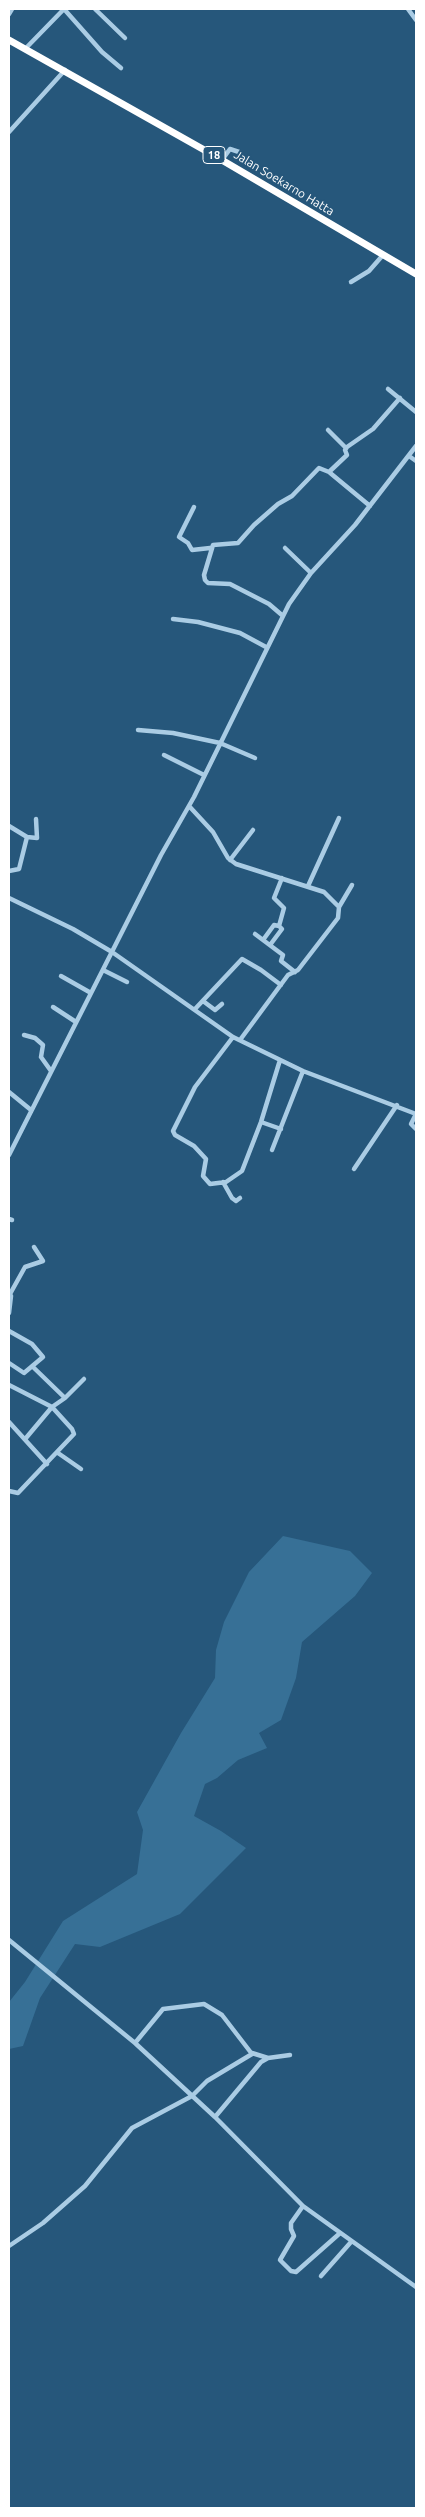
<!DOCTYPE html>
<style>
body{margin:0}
#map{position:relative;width:425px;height:2517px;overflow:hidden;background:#26577b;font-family:Ubuntu,sans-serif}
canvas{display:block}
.frame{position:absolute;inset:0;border:10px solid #fff;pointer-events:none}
</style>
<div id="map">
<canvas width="425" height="2517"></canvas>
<div class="frame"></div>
</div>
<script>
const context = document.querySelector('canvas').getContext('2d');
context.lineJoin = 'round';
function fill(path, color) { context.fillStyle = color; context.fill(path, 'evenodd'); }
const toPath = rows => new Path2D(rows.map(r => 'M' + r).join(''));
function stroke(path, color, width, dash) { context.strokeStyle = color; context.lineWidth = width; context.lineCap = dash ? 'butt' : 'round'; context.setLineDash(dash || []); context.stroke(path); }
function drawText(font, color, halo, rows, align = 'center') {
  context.font = font + ' Ubuntu,sans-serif'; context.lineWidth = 4; context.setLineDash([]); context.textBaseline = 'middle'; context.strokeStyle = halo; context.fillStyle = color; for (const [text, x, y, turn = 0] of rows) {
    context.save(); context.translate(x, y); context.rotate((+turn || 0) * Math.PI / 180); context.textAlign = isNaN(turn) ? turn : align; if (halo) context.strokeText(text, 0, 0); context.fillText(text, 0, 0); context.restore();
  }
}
const green = toPath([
 [283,1536,350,1551,372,1573,355,1596,302,1642,296,1678,281,1720,259,1733,267,1748,238,1760,217,1778,205,1784,194,1816,221,1831,246,1848,180,1914,100,1947,75,1944,40,1998,23,2046,9,2049,9,2002,25,1982,63,1921,137,1874,143,1830,137,1812,181,1733,215,1678,216,1650,224,1622,249,1572]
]);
const minor = toPath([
 [64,9,102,52,121,68],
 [95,9,125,38],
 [408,9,416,20],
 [9,14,12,9],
 [26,48,64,9],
 [9,132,65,70],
 [222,160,230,149,239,152],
 [351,282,369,271,383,255],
 [388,389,416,412],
 [328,430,346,448],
 [409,456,416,461],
 [329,472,347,455,345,450,347,447,373,429,400,398],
 [194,507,179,537,188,543,192,550,210,548],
 [285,548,311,573],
 [283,616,269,604,230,584,208,583,205,580,204,575,213,545,238,543,254,525,278,504,292,496,319,468,329,472,370,506],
 [173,619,198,622,240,633,266,647],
 [138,730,173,733,220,743,255,758],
 [164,755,204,775],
 [189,806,213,832,228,858,236,864,324,892,339,907,338,918,298,970,288,975,240,1040],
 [9,826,27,837,19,869,9,871],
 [27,837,37,838,36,819],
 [230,860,253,830],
 [308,886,339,818],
 [9,898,73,929,112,952,233,1037,303,1071,416,1114,411,1124,416,1129],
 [339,907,352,885],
 [255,934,283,955,281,961,295,972],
 [263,940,274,925,279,926],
 [270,945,282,929,279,926,284,908,274,898,282,878],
 [103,970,127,982],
 [61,976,91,993],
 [203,1001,215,1010,222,1004],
 [53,1007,76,1022],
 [195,1009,242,959,261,970,281,985],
 [24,1035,35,1038,43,1045,41,1057,51,1071],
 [233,1037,195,1087,173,1131,175,1135,194,1146,206,1159,203,1176,210,1184,226,1182,242,1171,261,1122,280,1060],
 [9,1092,31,1110],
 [261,1122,281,1129],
 [272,1150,303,1071],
 [9,1155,161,855,194,797,289,604,311,573,355,525,416,446],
 [354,1169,397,1105],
 [223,1182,232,1198,236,1201,240,1198],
 [9,1219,12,1220],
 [10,1294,25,1267,43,1261,34,1247],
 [9,1313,11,1296,9,1292],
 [9,1331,32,1344,43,1357,24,1373,9,1363],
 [9,1385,52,1407,72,1429,74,1434,18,1493,9,1491],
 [65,1398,84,1379],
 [9,1422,47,1464],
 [26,1438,52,1407,65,1398,33,1367],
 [58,1453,81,1469],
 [9,1940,135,2043,215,2117,303,2206,416,2287],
 [252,2053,268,2058],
 [215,2117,261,2062,268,2058,290,2055],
 [303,2206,291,2223,291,2229,294,2236,280,2260,291,2271,296,2272,339,2234],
 [9,2246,43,2223,85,2186,132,2128,192,2096,207,2081,252,2054,222,2015,204,2004,163,2009,135,2043],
 [321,2276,351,2242]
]);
const highway = toPath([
 [9,40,215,156,416,274]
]);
const shields = [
 [214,155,22]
];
const shieldNames = [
 ["18",214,155]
];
const streetNames = [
 ["Jalan Soekarno Hatta",284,183,31]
];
fill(green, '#377096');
stroke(minor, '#aacce4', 4.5);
stroke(highway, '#fff', 7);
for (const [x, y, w] of shields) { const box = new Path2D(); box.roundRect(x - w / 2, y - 8.5, w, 17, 4); context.fillStyle = '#26577b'; context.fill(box); stroke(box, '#fff', 1); }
drawText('bold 11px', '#fff', null, shieldNames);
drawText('12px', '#fff', '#26577b', streetNames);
</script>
